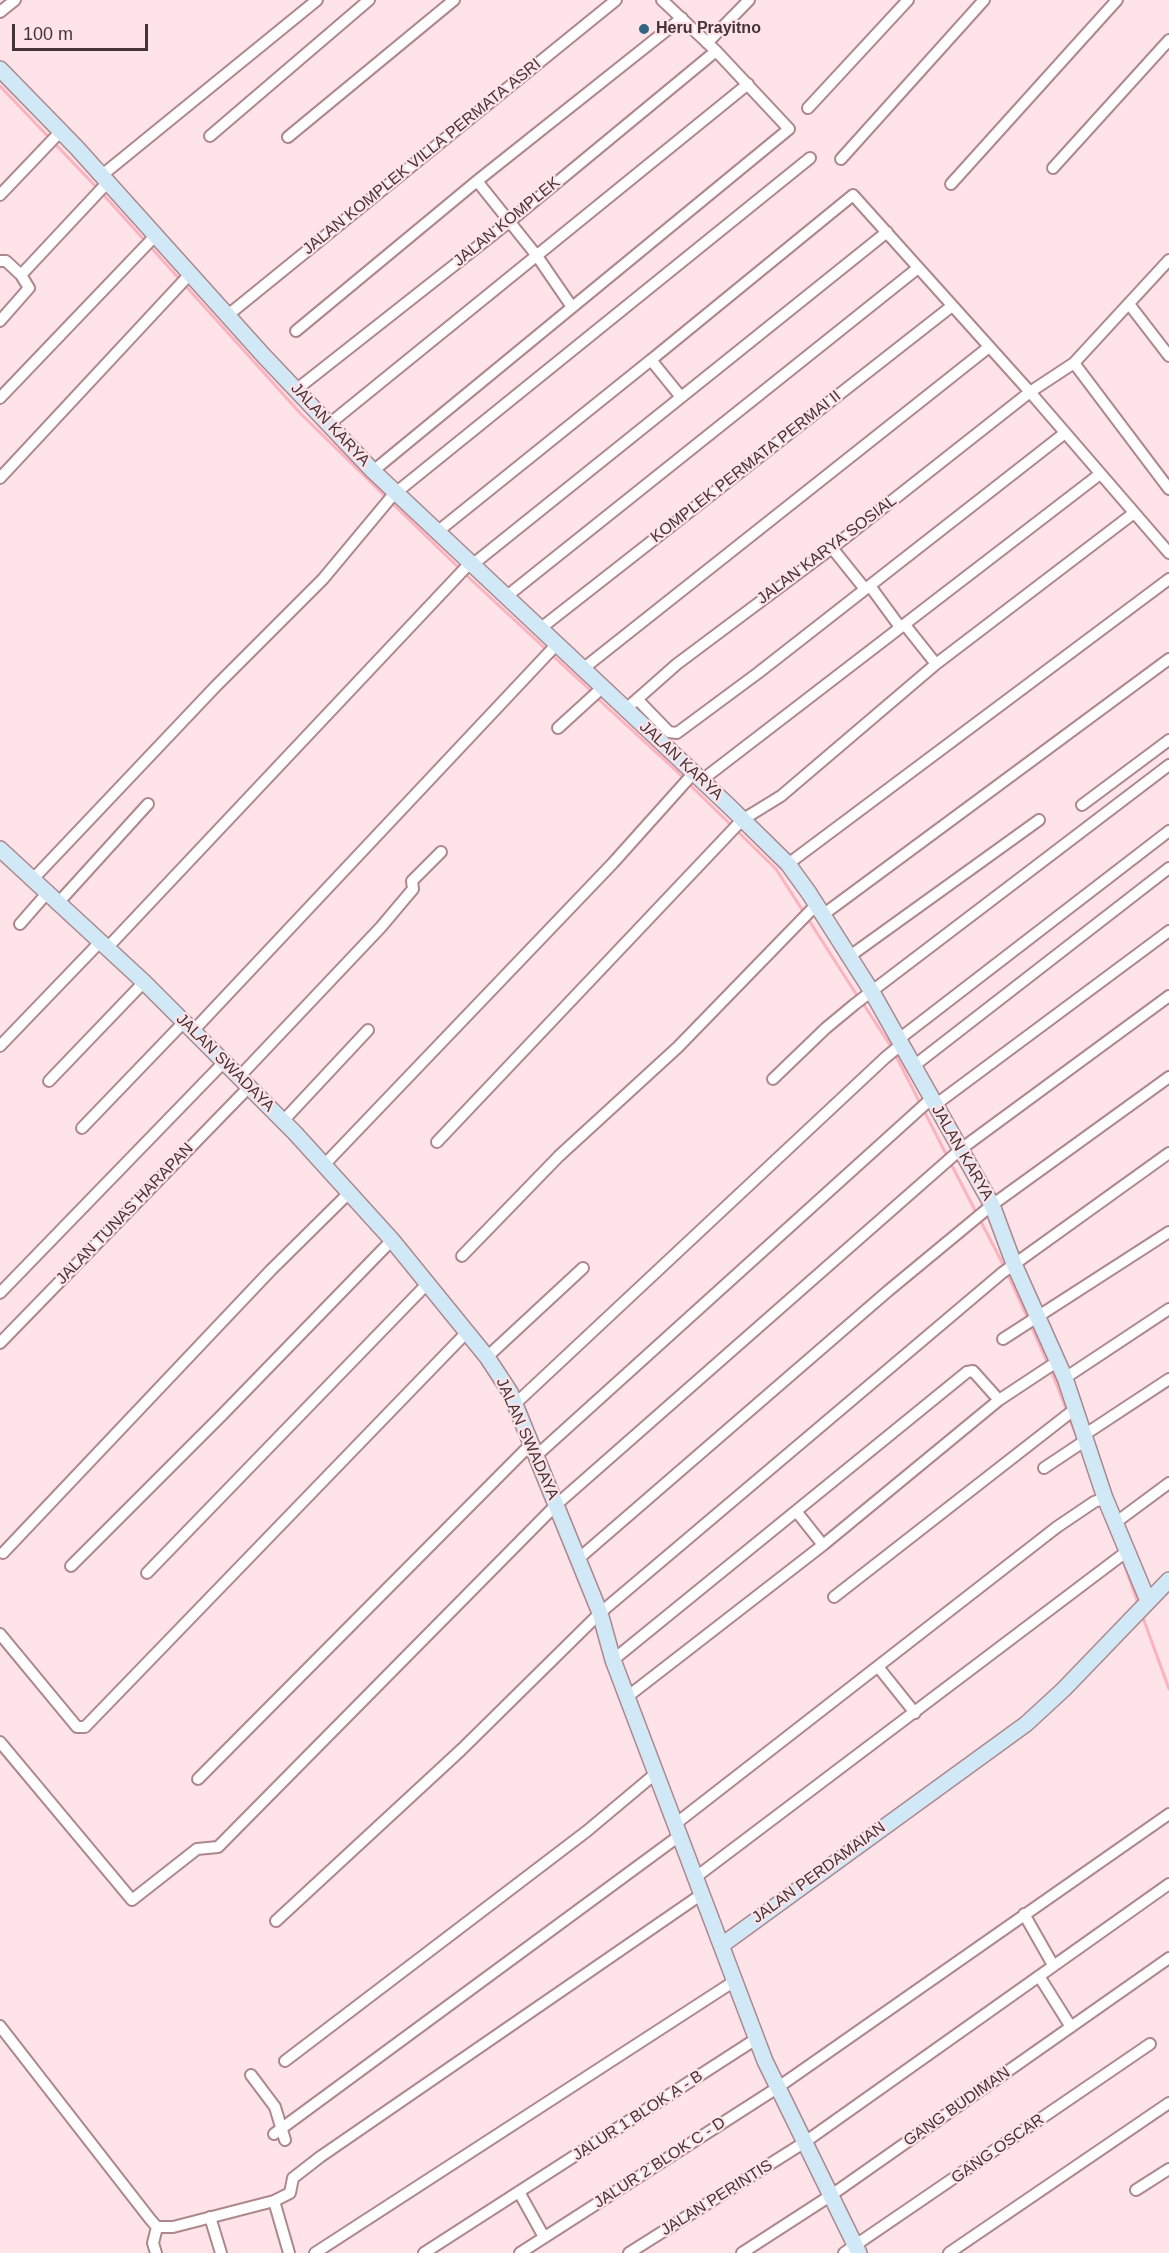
<!DOCTYPE html>
<style>
body{margin:0}
#map{position:relative;width:1169px;height:2253px;overflow:hidden;background:#fee4e8;font-family:Helvetica,sans-serif}
canvas{display:block}
.scale{position:absolute;left:12px;top:24px;width:136px;height:27px;box-sizing:border-box;border:3px solid #453436;border-top:0;padding-left:8px;font-size:18px;line-height:21px;white-space:nowrap;color:#453436;-webkit-text-stroke:4px #fee4e8;paint-order:stroke}
</style>
<div id="map">
<canvas width="1169" height="2253"></canvas>
<div class="scale">100 m</div>
</div>
<script>
const context = document.querySelector('canvas').getContext('2d');
context.lineJoin = 'round';
const toPath = rows => new Path2D(rows.map(r => 'M' + r).join(''));
function stroke(path, color, width, dash) { context.strokeStyle = color; context.lineWidth = width; context.lineCap = dash ? 'butt' : 'round'; context.setLineDash(dash || []); context.stroke(path); }
function drawText(font, color, halo, rows, align = 'center') {
  context.font = font + ' Helvetica,sans-serif'; context.lineWidth = 4.5; context.setLineDash([]); context.textBaseline = 'middle'; context.strokeStyle = halo; context.fillStyle = color; for (const [text, x, y, turn = 0] of rows) {
    context.save(); context.translate(x, y); context.rotate((+turn || 0) * Math.PI / 180); context.textAlign = isNaN(turn) ? turn : align; if (halo) context.strokeText(text, 0, 0); context.fillText(text, 0, 0); context.restore();
  }
}
const stream = toPath([
 [0,86,101,192,301,414,387,498],
 [392,503,460,569],
 [465,574,592,692],
 [596,697,684,778],
 [688,783,776,869,858,997],
 [862,1002,892,1048,947,1156],
 [950,1162,1006,1270,1048,1364],
 [1051,1370,1067,1411],
 [1069,1418,1079,1442],
 [1122,1558,1139,1606],
 [1142,1615,1169,1689]
]);
const street = toPath([
 [0,12,15,0],
 [707,43,749,0],
 [808,108,908,0],
 [210,136,369,0],
 [288,137,454,0],
 [841,159,984,0],
 [1053,168,1169,40],
 [101,176,317,0],
 [477,181,537,256,572,307],
 [951,184,1117,0],
 [0,195,61,131],
 [0,261,6,261,21,275,29,288,0,321],
 [21,275,107,183],
 [1129,304,1169,356],
 [228,315,616,0],
 [296,331,477,181,682,18],
 [1074,363,1169,489],
 [297,389,509,222,716,51],
 [681,397,651,360,853,195,1030,392,1074,363,1169,260],
 [0,398,155,236],
 [328,425,748,84],
 [373,471,789,129,716,51,662,0],
 [0,478,190,274],
 [437,532,651,360],
 [832,548,865,589],
 [472,565,887,232],
 [870,586,900,627],
 [507,596,918,268],
 [905,625,936,664],
 [541,628,952,306],
 [584,668,989,347],
 [637,699,669,732,677,733,758,673,1065,433],
 [626,709,677,664,832,548,1030,392,1169,553],
 [558,728,603,687],
 [702,780,1100,474],
 [1082,805,1169,740],
 [788,864,1169,579],
 [33,879,216,686,323,579,393,495,810,158],
 [59,902,148,804],
 [824,914,1169,659],
 [20,924,48,892],
 [108,947,470,563],
 [850,956,1039,820],
 [193,1031,557,644],
 [899,1039,1169,831],
 [0,1046,101,941],
 [915,1065,1169,868],
 [240,1076,381,927,413,889,412,881,441,852],
 [773,1079,826,1028,855,1004,1169,765],
 [49,1081,144,982],
 [935,1105,1169,931],
 [283,1121,368,1030],
 [82,1128,184,1022],
 [437,1142,742,820,781,796,936,664,1134,513],
 [324,1165,613,863,690,777,695,775],
 [462,1256,559,1156,678,1047,817,904],
 [0,1293,225,1061],
 [1003,1339,1169,1232],
 [0,1343,250,1086],
 [487,1357,583,1268],
 [1065,1378,1169,1309],
 [515,1404,886,1057,902,1044],
 [1084,1435,1169,1379],
 [537,1455,932,1098],
 [1044,1468,1086,1440],
 [796,1511,823,1545],
 [1115,1523,1169,1483],
 [3,1553,271,1270,349,1193],
 [577,1560,888,1291,992,1205,1169,1077],
 [71,1566,222,1415,392,1240],
 [147,1573,427,1284],
 [834,1597,1075,1409],
 [0,1634,77,1727,85,1727,467,1332],
 [613,1660,967,1372,973,1371,999,1400],
 [879,1668,915,1713],
 [627,1697,823,1545,999,1400,1058,1361],
 [0,1742,132,1900,197,1849,218,1847,556,1505,961,1149,1169,996],
 [198,1779,531,1444],
 [674,1825,1057,1527,1094,1502,1105,1498],
 [696,1877,1126,1552],
 [1024,1914,1053,1965],
 [276,1921,461,1750,600,1613,1002,1273,1169,1153],
 [1039,1976,1071,2027],
 [0,2026,150,2219,157,2227,173,2227,274,2201,290,2193,293,2178,320,2157,702,1894],
 [285,2061,587,1831,655,1774],
 [251,2075,275,2107,285,2140],
 [274,2134,679,1836],
 [1136,2190,1169,2169],
 [519,2192,544,2237],
 [274,2201,289,2253],
 [210,2217,221,2253],
 [156,2253,153,2243,157,2227],
 [315,2253,733,1982],
 [424,2253,756,2039],
 [520,2253,777,2088,1169,1814],
 [629,2253,805,2142,1169,1884],
 [742,2253,830,2196,1169,1958],
 [844,2253,1150,2044],
 [949,2253,1169,2103]
]);
const secondary = toPath([
 [0,69,77,148,264,356,373,471,730,807,788,864,809,893,872,992,992,1205,1014,1264,1065,1378,1105,1498,1148,1601],
 [0,849,144,982,295,1133,392,1240,487,1357,510,1392,600,1613,613,1660,765,2061,859,2253],
 [722,1945,1026,1724,1064,1689,1169,1580]
]);
const markers = [
 [644,29,6,"#316582"]
];
const poiNames = [
 ["Heru Prayitno",656,29]
];
const streetNames = [
 ["JALAN KOMPLEK VILLA PERMATA ASRI",422,157,-39],
 ["JALAN KOMPLEK",507,222,-39],
 ["JALAN KARYA",330,425,47],
 ["KOMPLEK PERMATA PERMAI II",746,467,-38],
 ["JALAN KARYA SOSIAL",827,550,-37],
 ["JALAN KARYA",681,761,43],
 ["JALAN SWADAYA",225,1063,45],
 ["JALAN KARYA",962,1153,60],
 ["JALAN TUNAS HARAPAN",125,1214,-46],
 ["JALAN SWADAYA",527,1439,66],
 ["JALAN PERDAMAIAN",819,1873,-36],
 ["GANG BUDIMAN",957,2107,-35],
 ["JALUR 1 BLOK A - B",638,2116,-33],
 ["GANG OSCAR",998,2149,-35],
 ["JALUR 2 BLOK C - D",660,2163,-33],
 ["JALAN PERINTIS",717,2198,-32]
];
stroke(stream, '#fcb2bf', 3);
stroke(street, '#ae878d', 14);
stroke(secondary, '#ae878d', 18);
stroke(street, '#fff', 10);
stroke(secondary, '#d1e9f7', 15);
for (const [x, y, r, color] of markers) { const dot = new Path2D(); dot.arc(x, y, r, 0, 2 * Math.PI); context.fillStyle = color; context.fill(dot); stroke(dot, '#fee4e8', 2); }
drawText('bold 16px', '#453436', '#fee4e8', poiNames, 'left');
drawText('16px', '#453436', '#fee4e8', streetNames);
</script>
